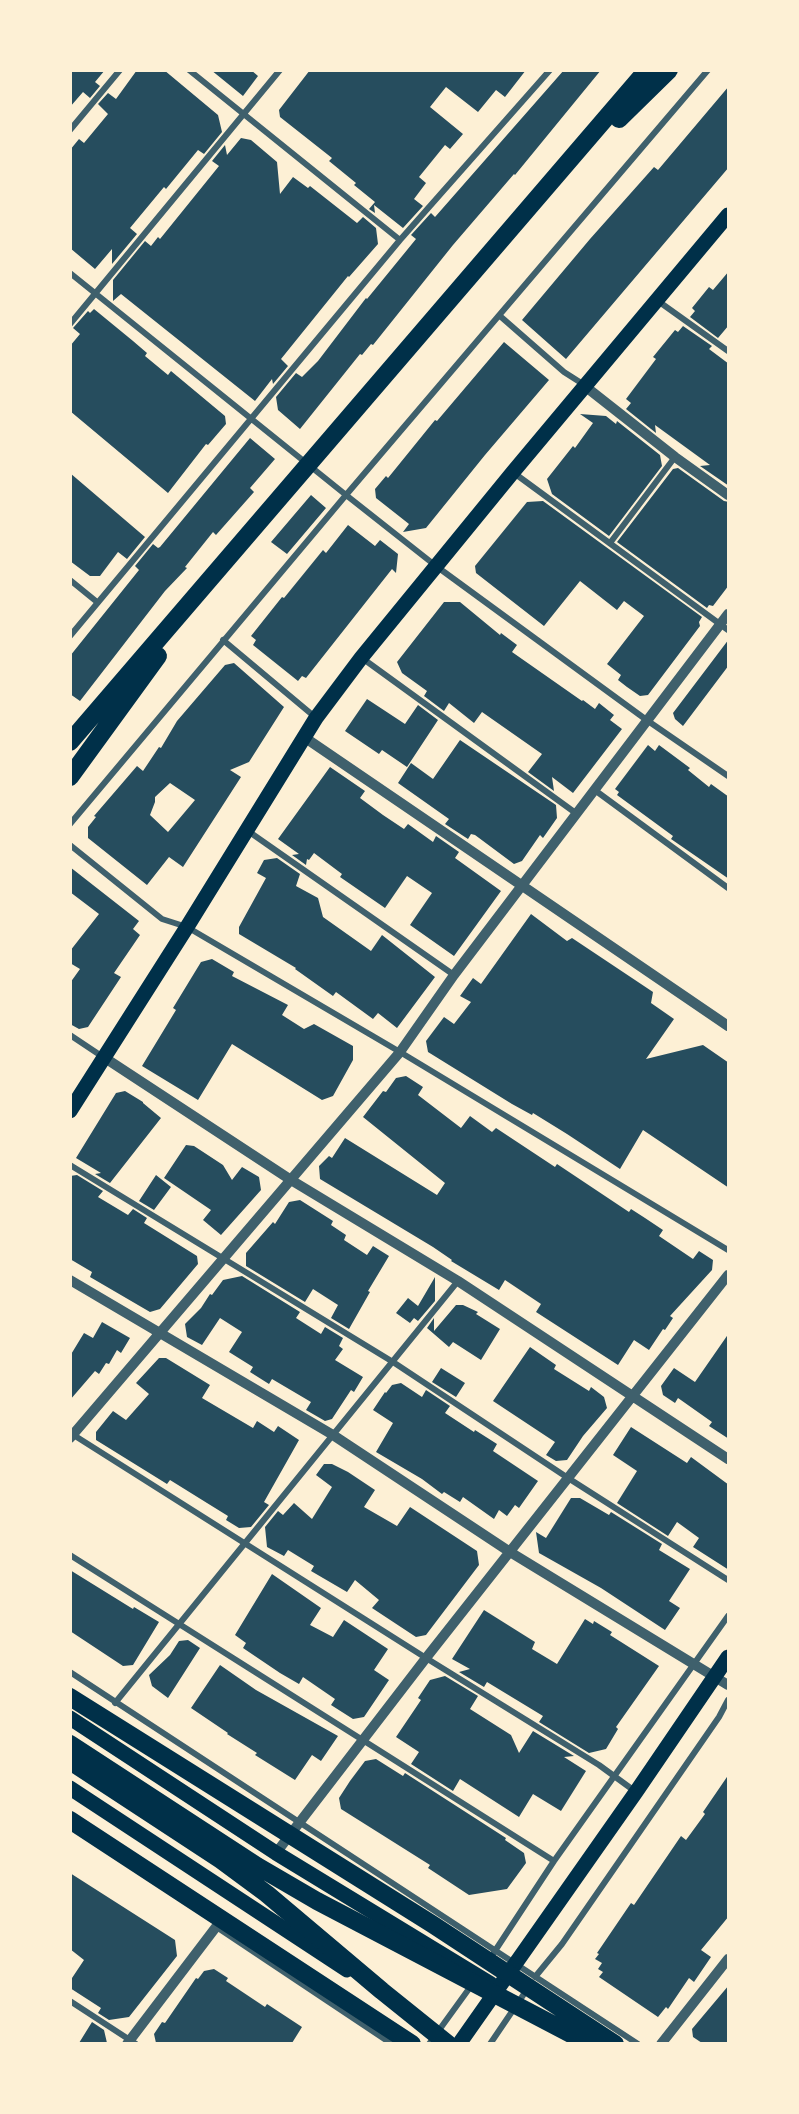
<!DOCTYPE html>
<style>
body{margin:0}
#map{position:relative;width:799px;height:2114px;overflow:hidden;background:#fdf0d5;font-family:"Source Sans 3",sans-serif}
canvas{display:block}
.frame{position:absolute;inset:0;border:72px solid #fdf0d5;pointer-events:none}
</style>
<div id="map">
<canvas width="799" height="2114"></canvas>
<div class="frame"></div>
</div>
<script>
const context = document.querySelector('canvas').getContext('2d');
context.lineJoin = 'round';
function fill(path, color) { context.fillStyle = color; context.fill(path, 'evenodd'); }
const toPath = rows => new Path2D(rows.map(r => 'M' + r).join(''));
function stroke(path, color, width, dash) { context.strokeStyle = color; context.lineWidth = width; context.lineCap = dash ? 'butt' : 'round'; context.setLineDash(dash || []); context.stroke(path); }
const building = toPath([
 [70,70,105,70,95,82,100,86,90,98,83,92,70,107],
 [137,70,164,70,218,115,222,132,204,154,198,150,166,189,164,187,130,228,137,234,112,264,112,249,95,269,70,248,70,150,79,139,84,143,108,114,98,104,108,93,116,99],
 [211,70,251,70,258,76,243,96],
 [310,70,526,70,505,97,496,90,478,112,446,87,430,107,463,134,450,149,445,145,419,177,426,183,414,199,423,206,403,228,374,205,375,213,369,209,375,202,354,185,356,183,329,161,332,158,280,117,279,110],
 [564,70,601,70,515,175,514,174,453,245,373,345,371,344,362,355,360,354,300,429,278,410,276,397,296,373,302,377,318,361,366,298,367,299,416,239,411,235,431,213,435,217],
 [729,86,729,167,566,359,522,320,590,239,654,167,658,170],
 [241,138,251,140,277,162,280,194,293,177,308,188,310,186,357,223,363,217,376,228,378,244,349,277,348,276,281,359,288,366,273,384,272,379,255,401,121,294,113,301,113,280,145,241,151,246,158,237,160,239,219,166,212,161,225,145,227,155],
 [729,271,729,325,718,338,690,317,695,311,692,308,709,287,713,290],
 [94,309,133,341,147,353,145,356,168,375,171,371,225,416,226,424,208,445,206,444,168,493,70,411,70,346,80,334,73,328,88,311,90,313],
 [683,326,712,346,709,349,729,364,729,486,700,466,710,465,655,425,656,433,626,409,631,403,626,399,656,359,653,357,675,330,678,332],
 [504,342,549,380,485,455,426,528,403,532,409,524,376,498,375,489,386,476,388,478,435,420,437,421],
 [580,414,606,416,616,424,617,421,660,455,662,466,609,536,552,494,547,479,573,446,575,448,593,423],
 [250,438,275,459,250,488,254,492,216,535,213,532,185,567,187,568,165,591,80,701,70,694,70,656,139,570,135,566,153,544,158,548,160,547],
 [678,468,724,501,729,502,729,585,713,606,709,605,707,608,617,542,673,469],
 [70,473,145,537,127,559,118,552,100,576,90,576,70,561],
 [311,495,326,508,287,554,271,542],
 [543,501,702,617,699,622,700,626,648,695,640,696,627,687,618,680,621,675,607,664,644,616,624,601,617,610,580,581,544,626,476,573,475,566,527,502],
 [348,525,375,546,380,540,398,554,396,573,392,569,306,678,302,676,298,681,253,645,256,640,251,636,282,597,284,598,323,550,326,553],
 [444,602,460,602,500,635,501,633,517,645,512,652,582,701,583,700,595,709,599,703,614,715,610,720,622,729,573,793,552,777,554,791,528,772,542,754,482,712,474,723,449,703,444,711,424,696,427,691,402,673,397,662],
 [729,639,729,665,683,726,675,719,673,713],
 [234,663,284,707,249,762,230,770,241,777,183,867,169,857,147,885,88,838,88,827,96,817,94,816,137,766,143,771,159,747,161,748,177,721,225,665],
 [170,783,195,800,168,832,150,815,155,802,155,797],
 [367,699,405,724,418,705,438,720,407,767,382,750,379,754,345,731],
 [460,740,556,805,557,818,543,838,540,835,522,861,514,864,475,835,471,834,468,839,445,824,449,819,398,783,411,763,433,779],
 [648,745,655,751,659,745,690,768,688,770,709,787,711,784,729,797,729,879,671,839,673,836,617,795,619,792,615,789],
 [330,767,365,791,360,798,383,815,404,829,408,824,433,842,436,836,459,852,455,858,501,891,454,956,410,925,432,893,407,876,385,908,340,877,342,874,314,853,309,860,307,859,306,865,292,855,299,854,278,839],
 [277,858,300,874,296,886,318,898,323,917,371,951,382,935,435,977,397,1028,378,1013,373,1019,336,992,333,996,295,969,296,968,239,934,239,927,266,878,257,873,264,860],
 [70,867,139,921,133,929,140,935,114,973,121,977,88,1027,79,1029,70,1024,70,983,80,969,70,963,70,951,99,914,70,892],
 [531,914,567,941,572,938,653,992,651,1003,674,1019,646,1059,703,1045,729,1063,729,1188,643,1130,620,1169,567,1134,533,1113,532,1115,512,1104,428,1052,426,1041,444,1017,454,1024,471,1002,460,996,473,978,481,984],
 [212,959,234,972,232,976,288,1005,282,1015,304,1029,314,1024,353,1046,353,1060,333,1096,322,1100,232,1044,198,1100,142,1066,176,1010,173,1008,201,962],
 [406,1076,423,1087,418,1095,461,1128,470,1116,492,1132,496,1128,555,1167,557,1164,629,1212,631,1209,645,1218,663,1230,659,1236,693,1259,699,1251,713,1260,712,1270,670,1316,673,1318,665,1330,663,1329,649,1350,634,1340,618,1365,536,1312,541,1304,505,1280,499,1290,451,1261,452,1260,433,1247,320,1179,319,1166,329,1156,332,1158,345,1138,437,1195,445,1183,363,1117,383,1091,386,1092,396,1078],
 [125,1091,143,1102,143,1103,161,1118,110,1183,95,1174,101,1173,76,1158,116,1093],
 [186,1145,194,1146,223,1165,232,1180,242,1167,259,1177,261,1190,221,1235,203,1220,211,1210,164,1178],
 [77,1175,103,1191,98,1197,128,1215,133,1209,147,1218,144,1223,197,1256,198,1264,160,1309,150,1312,90,1277,92,1272,70,1259,70,1176],
 [156,1175,171,1187,154,1210,139,1201],
 [300,1200,333,1221,331,1225,346,1235,344,1240,367,1255,373,1246,389,1256,368,1291,370,1292,349,1329,331,1318,338,1305,313,1289,305,1302,246,1266,246,1253,273,1222,275,1224,289,1202],
 [242,1276,300,1312,296,1318,321,1334,325,1327,343,1338,339,1346,343,1349,335,1360,363,1377,354,1392,351,1390,332,1419,325,1421,306,1410,311,1402,272,1379,269,1384,250,1372,253,1367,229,1352,242,1332,220,1318,202,1345,187,1337,185,1324,201,1308,210,1294,212,1295,223,1280],
 [435,1277,435,1301,418,1321,414,1318,410,1323,396,1313,408,1298,418,1306],
 [456,1305,463,1305,478,1312,476,1314,500,1329,481,1360,453,1342,449,1347,427,1328,434,1318,434,1331],
 [102,1322,130,1338,121,1353,117,1350,109,1364,106,1363,99,1374,95,1371,70,1400,70,1356,84,1333,93,1338],
 [729,1333,729,1439,709,1426,712,1422,678,1398,675,1403,663,1395,661,1386,674,1368,695,1382],
 [530,1347,556,1365,554,1369,589,1391,591,1387,604,1397,607,1408,583,1436,567,1460,556,1461,546,1455,555,1442,493,1401],
 [159,1358,166,1358,210,1385,202,1398,253,1428,257,1421,274,1432,278,1426,299,1440,264,1502,269,1505,251,1527,239,1528,226,1520,228,1516,207,1503,170,1480,167,1484,96,1440,96,1432,113,1411,126,1420,149,1394,136,1383],
 [441,1368,465,1383,456,1397,432,1382],
 [401,1383,422,1397,426,1390,450,1406,445,1413,474,1432,475,1430,497,1444,493,1451,538,1481,519,1508,515,1505,507,1516,499,1510,494,1519,463,1497,460,1502,444,1492,442,1494,422,1479,376,1452,393,1423,373,1410,385,1392,386,1393,392,1385],
 [631,1427,687,1463,691,1457,729,1485,729,1570,693,1547,699,1538,677,1522,668,1536,617,1503,637,1471,613,1455],
 [324,1464,332,1464,348,1472,375,1490,364,1507,397,1526,410,1507,477,1551,479,1565,426,1635,416,1637,372,1608,379,1600,355,1580,347,1592,311,1571,314,1566,288,1550,284,1556,267,1547,265,1527,278,1511,283,1515,294,1503,312,1519,332,1487,316,1475],
 [571,1498,580,1498,609,1515,611,1512,662,1544,659,1550,690,1569,669,1601,680,1608,665,1630,601,1588,539,1553,536,1532,546,1538],
 [70,1570,133,1609,134,1607,159,1622,133,1665,123,1666,70,1631],
 [272,1574,321,1608,310,1625,333,1637,344,1620,388,1649,374,1670,389,1680,364,1717,353,1719,331,1705,335,1699,303,1677,299,1684,280,1673,243,1648,246,1643,235,1635],
 [484,1610,535,1642,532,1649,557,1664,585,1619,593,1624,594,1621,612,1632,610,1635,659,1666,616,1727,618,1729,606,1749,589,1753,539,1722,543,1716,487,1682,484,1687,459,1672,470,1669,452,1659],
 [188,1640,200,1648,168,1698,152,1686,149,1675,170,1655,179,1641],
 [220,1665,256,1690,338,1736,321,1761,312,1755,295,1780,255,1755,257,1753,227,1734,228,1733,191,1708],
 [445,1676,478,1696,470,1709,511,1735,519,1753,533,1731,574,1756,564,1757,586,1771,561,1811,533,1794,519,1817,460,1779,453,1791,411,1764,419,1752,396,1737,421,1700,418,1698,430,1680],
 [376,1759,403,1776,405,1773,506,1838,505,1840,524,1853,526,1863,507,1889,469,1895,428,1868,430,1865,341,1809,339,1798,350,1781,365,1761],
 [729,1774,729,1916,701,1950,711,1957,694,1982,689,1978,668,2009,666,2007,658,2017,599,1977,603,1972,598,1969,602,1963,595,1959,599,1954,597,1953,631,1903,634,1905,681,1836,686,1840,705,1814,703,1812],
 [70,1873,175,1940,177,1956,129,2017,109,2020,98,2013,101,2008,70,1988,70,1981,84,1960,70,1949],
 [214,1969,228,1978,226,1981,265,2007,267,2004,302,2027,292,2043,156,2043,154,2034,162,2022,165,2023,196,1978,198,1979,204,1971],
 [729,1985,728,2043,702,2043,693,2037,692,2029],
 [92,2022,104,2030,107,2043,79,2043]
]);
const minor = toPath([
 [189,70,400,240],
 [70,130,120,70],
 [70,273,346,495,436,566,648,721,728,776],
 [658,301,728,351],
 [500,316,564,372,586,386],
 [70,324,280,70],
 [514,473,728,630],
 [610,543,675,457],
 [70,580,97,602],
 [70,636,400,240,550,70],
 [223,640,315,717],
 [362,658,577,814],
 [596,791,728,888],
 [70,824,346,495,708,70],
 [248,831,454,975],
 [70,845,162,919,187,927,400,1052,728,1250],
 [70,1035,103,1057],
 [70,1165,393,1362,568,1478,728,1580],
 [72,1434,426,1658,599,1765,636,1792],
 [70,1555,554,1861],
 [70,1672,638,2044],
 [115,1703,458,1281],
 [215,1926,392,2044],
 [489,1960,554,1861,728,1616],
 [535,1977,562,1944,719,1717,728,1700],
 [70,2001,136,2044],
 [429,2044,471,1986],
 [490,2044,528,1988]
]);
const tertiary = toPath([
 [586,387,675,457,728,495],
 [304,737,728,1026],
 [105,1058,291,1180,458,1281,728,1459],
 [70,1280,333,1435,510,1552,728,1685],
 [70,1438,400,1052,454,975,728,614],
 [276,1853,426,1658,728,1275],
 [127,2044,216,1927],
 [661,2044,728,1959]
]);
const primary = toPath([
 [70,1111,187,927,316,718,361,658,513,472,728,215],
 [70,1718,276,1853,491,1984],
 [70,1788,347,1970],
 [459,2044,636,1792,728,1657]
]);
const motorway = toPath([
 [619,119,669,70],
 [70,742,647,70],
 [70,777,158,656],
 [70,1697,432,1924,615,2044],
 [70,1744,257,1866,317,1901,590,2044],
 [70,1761,221,1860,267,1894,382,1991,448,2044],
 [70,1820,412,2044]
]);
fill(building, '#264d5e');
stroke(minor, '#3f606c', 6);
stroke(tertiary, '#3f606c', 10);
stroke(primary, '#003049', 15);
stroke(motorway, '#003049', 18);
</script>
